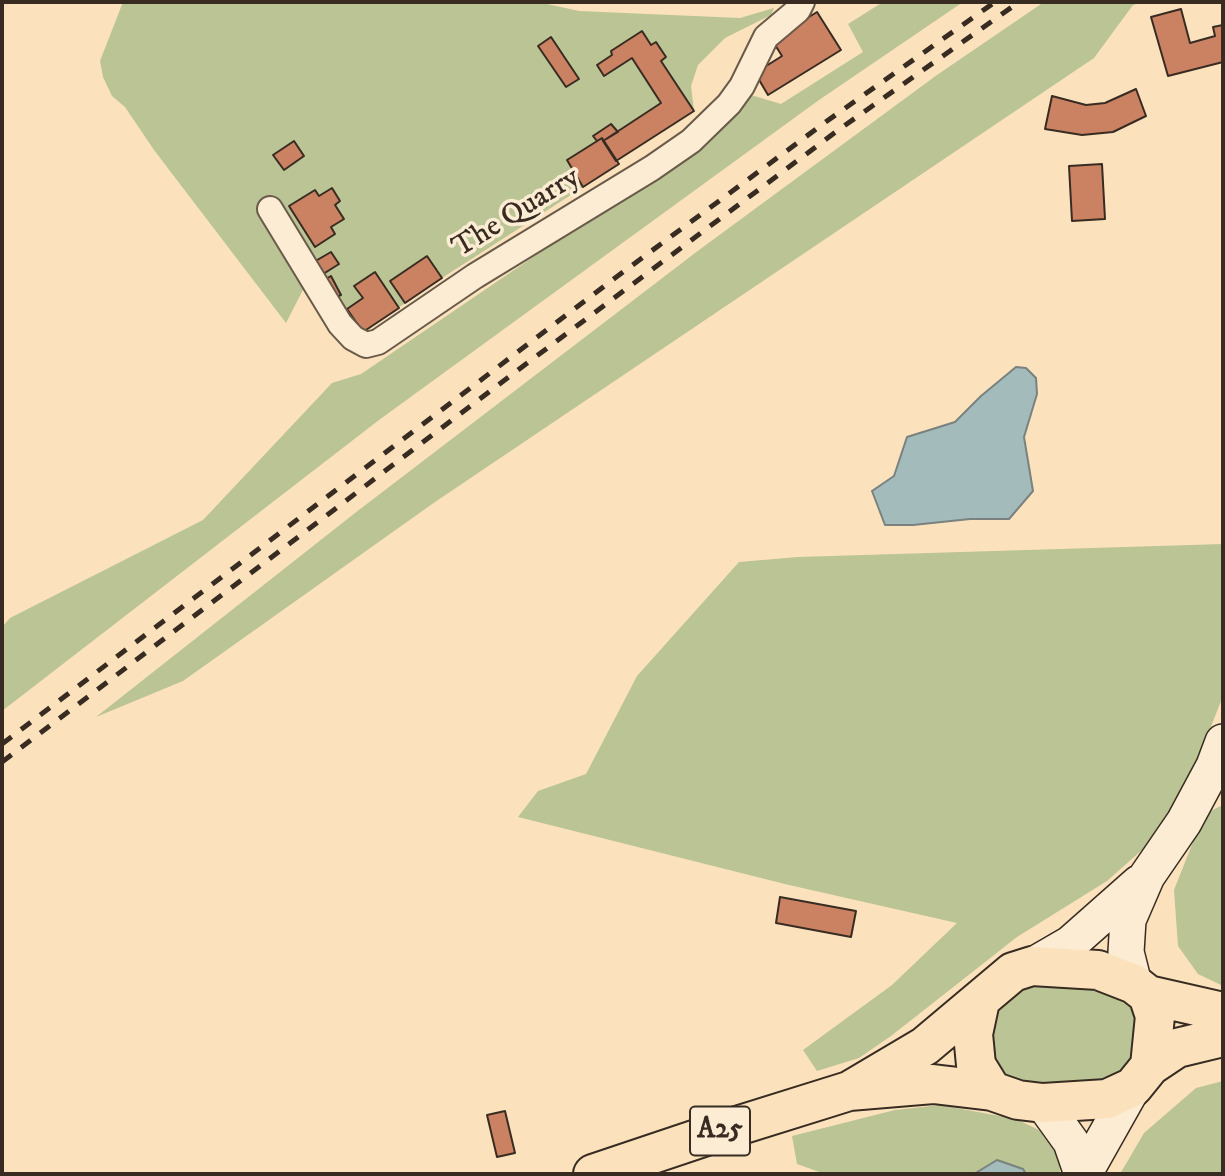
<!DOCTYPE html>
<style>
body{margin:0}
#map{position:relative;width:1225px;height:1176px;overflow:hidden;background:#fbe2bd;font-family:"IM FELL DW Pica",serif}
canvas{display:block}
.frame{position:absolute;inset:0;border:4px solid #382c22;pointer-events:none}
</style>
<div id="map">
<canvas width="1225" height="1176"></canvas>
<div class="frame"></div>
</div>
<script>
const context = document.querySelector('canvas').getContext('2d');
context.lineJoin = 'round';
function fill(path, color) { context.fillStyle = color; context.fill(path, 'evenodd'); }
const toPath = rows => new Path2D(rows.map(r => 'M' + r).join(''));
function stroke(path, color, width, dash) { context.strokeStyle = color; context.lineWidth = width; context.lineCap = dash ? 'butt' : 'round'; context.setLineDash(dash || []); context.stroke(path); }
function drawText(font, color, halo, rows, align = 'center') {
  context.font = font + ' "IM FELL DW Pica",serif'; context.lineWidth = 7; context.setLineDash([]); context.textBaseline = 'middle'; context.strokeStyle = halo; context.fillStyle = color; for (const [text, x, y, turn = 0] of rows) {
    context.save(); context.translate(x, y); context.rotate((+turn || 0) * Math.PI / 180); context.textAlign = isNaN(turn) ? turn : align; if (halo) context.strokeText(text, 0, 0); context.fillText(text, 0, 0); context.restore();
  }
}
const green = toPath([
 [123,2,538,2,579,11,740,18,774,8,771,15,725,38,698,65,691,86,694,111,617,161,619,164,442,278,363,332,351,324,312,263,277,199,261,210,305,286,286,323,154,150,125,107,112,96,103,77,100,61],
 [883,2,963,2,819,100,379,420,2,711,2,627,10,618,203,520,332,383,361,374,701,143,751,95,781,104,863,52,848,24],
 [1044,2,1142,2,1133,5,1094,58,435,502,183,681,96,717,355,513,699,250,937,75],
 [1223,544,1223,696,1193,772,1160,834,1107,881,1017,937,891,1036,859,1058,817,1071,803,1050,892,985,957,923,789,885,518,817,538,791,586,774,637,676,739,562,798,557],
 [1223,805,1223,986,1198,974,1178,946,1174,890,1204,814],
 [1032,982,1093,986,1123,997,1141,1016,1132,1063,1114,1080,1036,1089,1005,1076,990,1049,991,1016,1011,990],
 [1223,1081,1223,1174,1120,1174,1144,1133,1196,1088],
 [940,1105,1016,1119,1039,1130,1059,1158,1060,1174,1026,1174,1023,1169,974,1174,825,1174,797,1164,792,1136,895,1110]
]);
const water = toPath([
 [1016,367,1026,368,1036,378,1037,394,1024,437,1033,491,1009,519,970,519,913,525,885,525,872,491,894,476,907,437,955,422,981,396,1016,367],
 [997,1160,1023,1169,1026,1174,974,1174,997,1160]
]);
const building = toPath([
 [1181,9,1190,43,1215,36,1213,27,1223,25,1223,62,1168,76,1151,17,1181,9],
 [817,12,841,50,768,95,755,73,782,56,772,40,817,12],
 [642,31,651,45,656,42,666,57,661,61,694,111,616,161,603,141,661,103,632,58,604,76,597,65,612,55,611,51,642,31],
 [551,37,579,79,566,87,538,46,551,37],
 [1136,89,1146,116,1113,132,1082,135,1045,129,1052,96,1086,105,1105,103,1136,89],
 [611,124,618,132,603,141,602,138,597,141,593,136,611,124],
 [602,138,619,164,583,187,567,160,602,138],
 [294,141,304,156,284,170,273,155,294,141],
 [1102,164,1105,219,1072,221,1069,166,1102,164],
 [332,188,340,201,335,205,344,219,331,227,335,234,315,247,289,206,315,190,319,196,332,188],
 [331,252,339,264,320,276,312,263,331,252],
 [427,256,442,278,405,303,390,281,427,256],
 [375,272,399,308,363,332,347,309,363,298,354,286,375,272],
 [331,276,341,295,332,299,322,281,331,276],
 [780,897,856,911,851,937,776,923,780,897],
 [505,1111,515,1153,497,1157,487,1115,505,1111]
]);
const street = toPath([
 [270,209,340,324,353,338,366,345,378,342,475,276,652,168,691,141,729,104,742,86,766,37,798,10,802,2]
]);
const secondary = toPath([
 [1032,966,1070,944,1139,883],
 [1134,984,1126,952,1128,920,1147,876,1184,822,1214,766,1223,742],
 [1043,1103,1071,1142,1082,1174],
 [1084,1174,1133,1087]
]);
const primary = toPath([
 [1148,995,1223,1012],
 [980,1001,973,1034,976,1065,992,1091],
 [1150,1066,1177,1048,1223,1037],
 [593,1174,721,1131,849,1091,933,1084,992,1091,1018,1100,1043,1103,1107,1099,1133,1087,1150,1066,1155,1016,1148,995,1134,984,1098,970,1032,966,1013,972,925,1046,849,1091]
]);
const rail = toPath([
 [2,744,615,278,827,121,995,2],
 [2,762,510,376,837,131,1019,2]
]);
const shields = [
 [720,1131,60]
];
const shieldNames = [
 ["A25",720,1131]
];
const streetNames = [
 ["The Quarry",517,214,-32]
];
fill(green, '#bac494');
fill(water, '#a4bbbc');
stroke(water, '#79827e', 2);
fill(building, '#cb8262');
stroke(building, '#382c22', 2);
stroke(street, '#695a49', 28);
stroke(secondary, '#382c22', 38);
stroke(primary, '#382c22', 42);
stroke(street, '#fcecd4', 24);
stroke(secondary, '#fcecd4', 35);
stroke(primary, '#fbe2bd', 38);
stroke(rail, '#382c22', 5, [12, 12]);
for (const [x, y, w] of shields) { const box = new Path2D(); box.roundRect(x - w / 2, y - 24.5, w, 49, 5); context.fillStyle = '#fcecd4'; context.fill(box); stroke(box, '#382c22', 2); }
drawText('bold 28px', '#382c22', null, shieldNames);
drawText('30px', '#382c22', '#fcecd4', streetNames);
</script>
